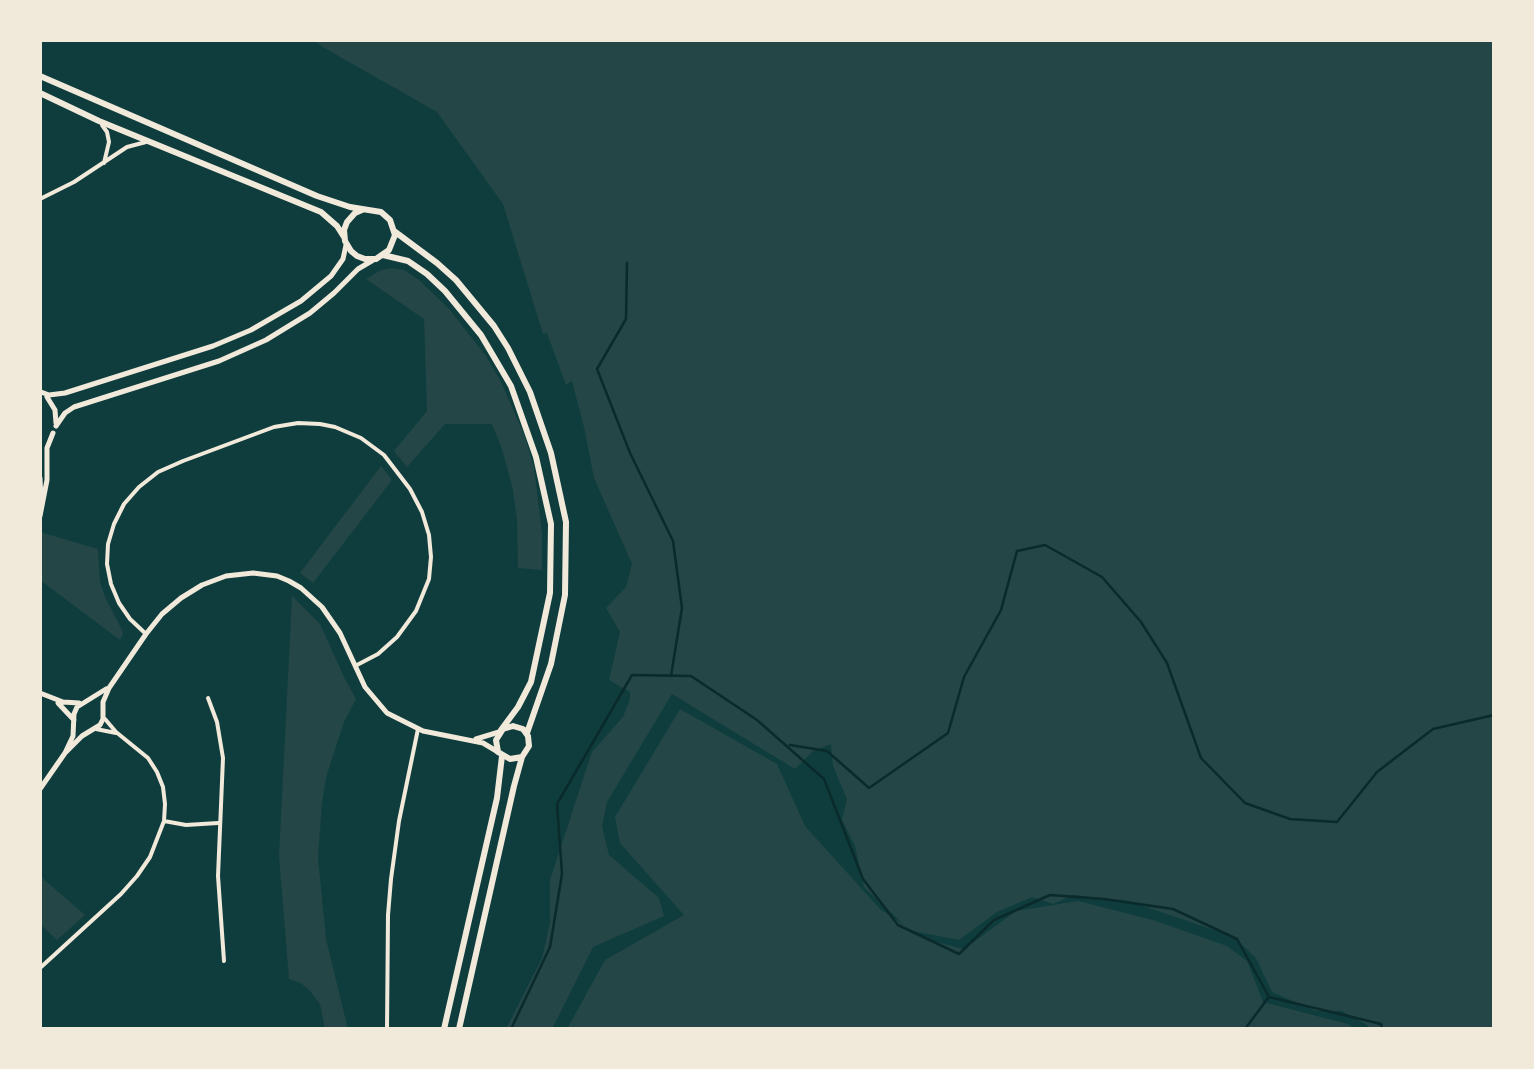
<!DOCTYPE html>
<style>
body{margin:0}
#map{position:relative;width:1534px;height:1069px;overflow:hidden;background:#0f3d3e;font-family:Figtree,sans-serif}
canvas{display:block}
.frame{position:absolute;inset:0;border:42px solid #f1e9da;pointer-events:none}
</style>
<div id="map">
<canvas width="1534" height="1069"></canvas>
<div class="frame"></div>
</div>
<script>
const context = document.querySelector('canvas').getContext('2d');
context.lineJoin = 'round';
function fill(path, color) { context.fillStyle = color; context.fill(path, 'evenodd'); }
const toPath = rows => new Path2D(rows.map(r => 'M' + r).join(''));
function stroke(path, color, width, dash) { context.strokeStyle = color; context.lineWidth = width; context.lineCap = dash ? 'butt' : 'round'; context.setLineDash(dash || []); context.stroke(path); }
const green = toPath([
 [315,40,1494,40,1494,1029,1370,1029,1367,1025,1342,1011,1316,1011,1272,992,1256,958,1234,937,1129,901,1073,895,1053,904,1032,897,997,912,959,940,912,931,924,939,964,949,1016,911,1078,901,1153,920,1227,946,1247,961,1263,1002,1348,1024,1355,1029,567,1029,605,960,684,915,620,843,615,817,680,709,777,764,805,826,880,909,904,925,864,887,855,846,842,820,847,799,833,766,831,744,813,751,795,769,672,694,607,802,602,826,609,855,659,898,664,916,593,947,552,1029,506,1029,542,958,550,923,550,880,592,752,623,717,630,699,630,692,609,680,620,632,606,608,626,587,632,564,594,478,584,427,572,381,566,385,547,333,543,334,503,204,437,112,321,46],
 [392,268,404,270,419,280,449,309,486,356,501,382,525,437,534,467,542,534,542,570,518,568,517,520,513,490,502,449,492,424,445,424,407,467,394,451,427,411,424,319,366,279,381,270],
 [381,466,392,480,313,583,300,573],
 [40,532,98,549,100,582,105,597,122,630,123,634,120,640,40,580],
 [292,596,320,624,344,677,356,699,344,722,327,774,322,802,318,858,326,939,348,1029,325,1029,320,1004,310,991,301,983,289,979,279,856],
 [40,876,85,915,57,940,40,924]
]);
const stream = toPath([
 [627,263,626,319,597,369,630,453,673,541,682,608,671,676],
 [790,745,827,751,869,788,948,733,964,677,1001,610,1017,551,1045,545,1102,577,1141,622,1167,663,1201,758,1245,803,1290,819,1337,822,1377,772,1433,729,1494,715],
 [511,1029,550,947,562,874,557,804,632,675,691,676,757,720,824,779,863,879,898,925,959,954,994,920,1050,895,1104,899,1173,909,1237,939,1269,997,1381,1024,1382,1029],
 [1245,1029,1268,998]
]);
const minor = toPath([
 [102,125,107,132,109,142,104,163],
 [40,199,74,182,127,147,146,142],
 [146,634,130,619,119,603,111,584,107,564,108,544,114,524,124,504,139,487,158,472,183,461,274,427,298,423,320,424,335,427,361,438,384,455,410,489,422,512,429,535,431,557,429,579,416,611,397,637,378,654,355,666],
 [208,698,217,722,223,758,218,876,224,961],
 [96,729,116,733],
 [164,821,186,825,218,823],
 [40,968,121,894,137,876,150,857,164,821,165,804,163,787,157,772,148,758,116,732,105,719],
 [387,1029,388,915,391,879,399,821,418,729]
]);
const tertiary = toPath([
 [41,392,49,395,65,393,213,346,251,330,301,301,331,276,343,259,346,245],
 [47,397,55,410,56,423],
 [56,426,65,413,74,407,219,361,266,340,310,313,334,293,358,269,375,259],
 [40,478,41,500],
 [40,516,47,480,47,448,53,433],
 [40,693,63,702,79,703],
 [58,703,74,720],
 [476,739,499,732],
 [65,753,82,736,100,725,103,719,103,702,109,688,146,634,162,614,181,598,202,585,226,576,253,573,277,576,289,581,301,588,322,607,340,633,365,687,387,713,423,731,483,743,498,752],
 [40,789,65,753,73,736,74,714,77,707,106,689]
]);
const secondary = toPath([
 [40,76,317,196,350,207,381,212,390,220,395,235,389,250,376,259,365,259,357,256,351,251,345,241,344,230,347,222,355,213,362,210],
 [40,93,99,121,321,212,337,226,344,237],
 [394,231,437,263,456,280,494,326,508,348,530,392,551,453,566,522,565,595,551,664,527,733],
 [383,255,408,261,427,274,445,291,481,335,511,386,536,457,551,524,550,593,531,682,518,707,501,730],
 [444,1029,497,798,502,756],
 [459,1029,514,786,522,757,529,746,528,736,523,729,513,726,503,729,496,740,498,752,510,759,522,757]
]);
fill(green, '#244646');
stroke(stream, '#0a2a2b', 2.5);
stroke(minor, '#f1e9da', 4);
stroke(tertiary, '#f1e9da', 5);
stroke(secondary, '#f1e9da', 6);
</script>
